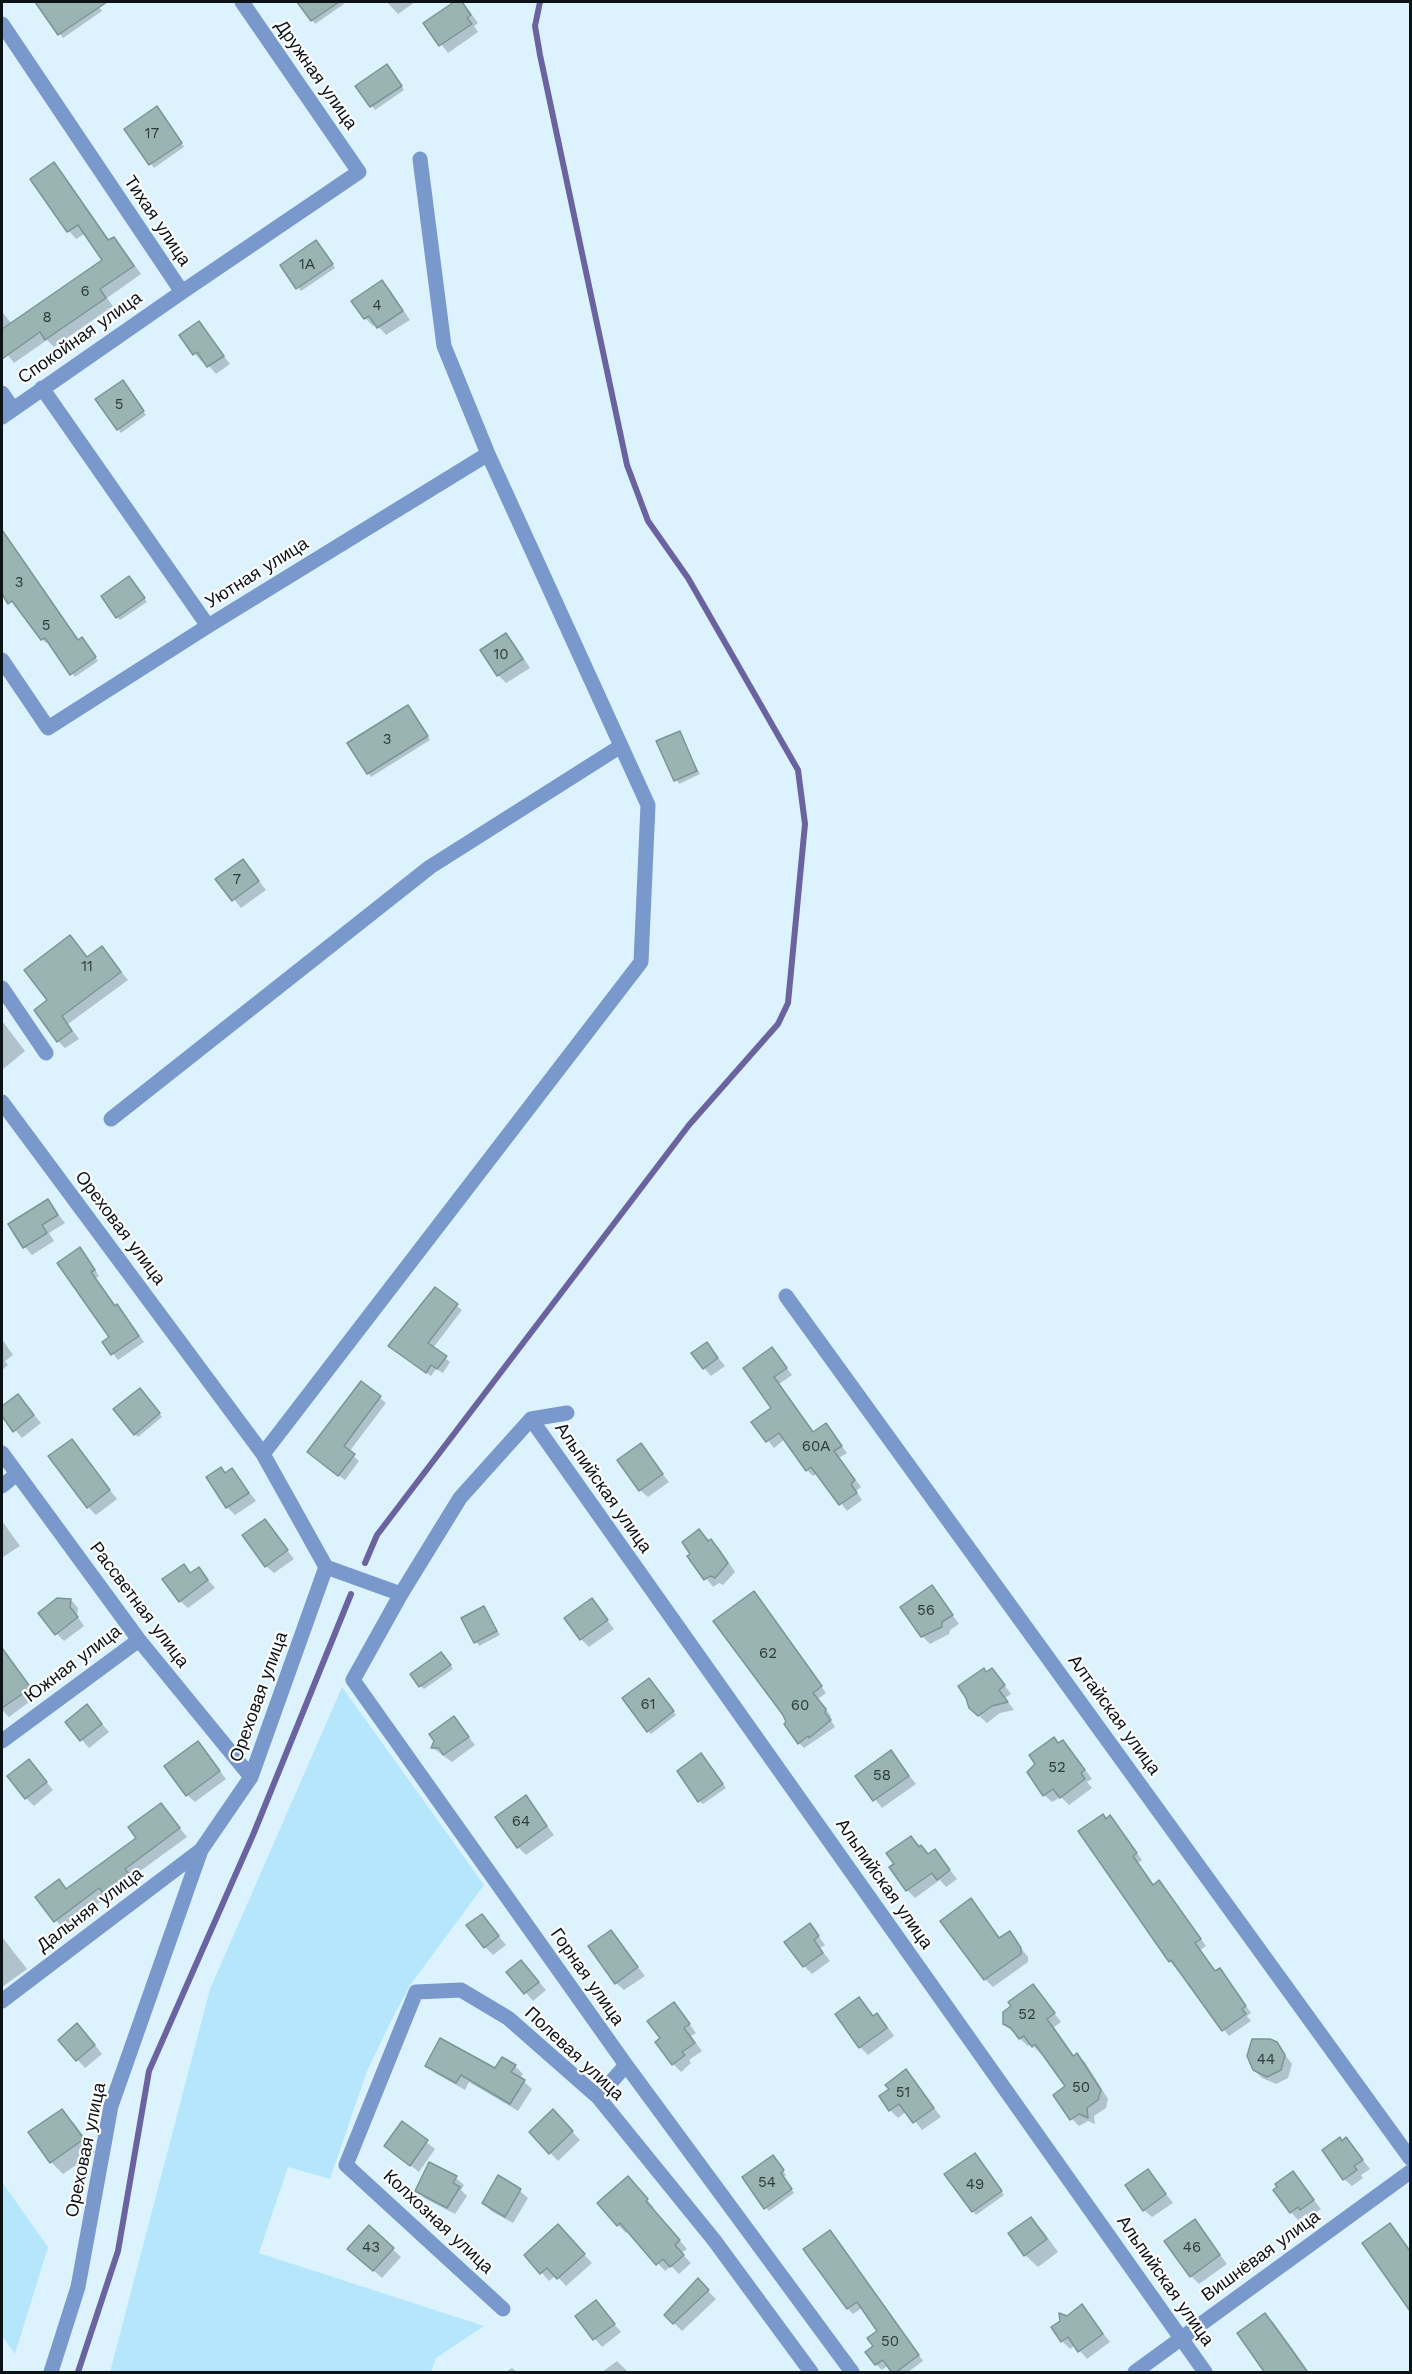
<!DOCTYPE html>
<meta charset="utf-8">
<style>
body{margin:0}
#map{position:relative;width:1412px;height:2374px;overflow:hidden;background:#dcf3fe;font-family:"Work Sans",sans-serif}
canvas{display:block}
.frame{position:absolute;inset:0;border:3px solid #0b1317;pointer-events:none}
</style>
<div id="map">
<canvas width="1412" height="2374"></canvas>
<div class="frame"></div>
</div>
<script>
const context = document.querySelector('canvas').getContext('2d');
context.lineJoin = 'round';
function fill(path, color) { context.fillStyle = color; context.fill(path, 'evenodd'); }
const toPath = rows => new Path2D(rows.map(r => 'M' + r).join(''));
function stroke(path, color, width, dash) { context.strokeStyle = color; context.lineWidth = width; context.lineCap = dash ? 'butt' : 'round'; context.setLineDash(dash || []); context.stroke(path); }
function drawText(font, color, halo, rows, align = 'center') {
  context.font = font + ' "Work Sans",sans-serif'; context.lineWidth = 4.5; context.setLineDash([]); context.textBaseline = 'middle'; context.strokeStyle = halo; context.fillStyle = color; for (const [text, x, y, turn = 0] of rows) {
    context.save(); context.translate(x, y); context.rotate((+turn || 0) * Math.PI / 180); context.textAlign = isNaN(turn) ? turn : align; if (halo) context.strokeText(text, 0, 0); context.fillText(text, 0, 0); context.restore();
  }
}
const green = toPath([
 [342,1687,484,1885,411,1984,394,2015,367,2071,330,2179,288,2167,259,2253,484,2326,436,2358,431,2372,110,2372,210,1989],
 [2,2182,48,2247,15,2354,2,2336]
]);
const shadow = toPath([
 [41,2,95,2,102,11,63,38,38,4],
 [299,2,343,2,344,4,315,24],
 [387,2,415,2,398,14],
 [457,2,461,2,467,8,478,23,474,26,478,32,448,53,425,23],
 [390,69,404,90,375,110,357,86],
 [160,111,184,147,154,168,126,129],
 [54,164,62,172,110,241,113,239,121,246,141,274,107,298,113,306,54,347,47,340,14,363,2,348,2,312,12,324,104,260,86,233,76,239,69,231,32,179],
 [320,245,335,268,301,291,282,266],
 [382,282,390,290,410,320,386,335,376,324,373,326,365,318],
 [199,323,230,364,216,374,204,360,202,362,195,354,182,335],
 [126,386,146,415,121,433,118,429],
 [2,531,78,641,85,642,98,661,75,677,48,641,46,643,42,639,2,581],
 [133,581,147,602,120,620,117,617],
 [506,635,514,643,530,668,506,683,498,675],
 [411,710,430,740,371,777,368,773],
 [679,733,700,774,679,784,658,742],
 [243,861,266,890,241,908,218,879],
 [70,937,88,958,102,948,128,980,68,1024,79,1039,65,1048,58,1041,49,1001],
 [2,1021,25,1051,2,1070],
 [48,1201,65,1223,49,1233,54,1241,32,1255,25,1247,10,1225],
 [85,1255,99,1276,96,1278,116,1307,117,1306,123,1312,144,1342,118,1360,104,1342,112,1337],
 [435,1289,462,1310,433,1348,450,1362,443,1373,436,1369,431,1376,395,1350],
 [2,1339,13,1355,5,1361,8,1365,2,1370],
 [707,1344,725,1366,711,1376,704,1368],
 [772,1349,792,1375,779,1384,814,1433,826,1425,847,1453,839,1458,861,1487,856,1491,862,1500,847,1511,818,1473,813,1476,807,1470,785,1439,774,1448,753,1422,773,1408],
 [361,1383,386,1403,349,1452,359,1461,345,1480,315,1458],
 [143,1393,162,1417,138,1437,135,1434],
 [18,1396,41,1423,22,1438,2,1414,2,1408],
 [71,1441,117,1499,96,1515,88,1507],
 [640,1445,669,1482,648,1497,640,1490],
 [221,1469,227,1474,232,1470,256,1501,235,1515,227,1507,208,1478],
 [2,1521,20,1546,3,1557,2,1556],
 [265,1521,294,1559,274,1573,266,1566],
 [699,1531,719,1548,735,1572,723,1585,719,1583,713,1587,689,1556,692,1554],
 [184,1566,192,1574,199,1569,215,1588,188,1608,180,1601],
 [932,1587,959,1624,950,1630,949,1634,930,1644,922,1636],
 [754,1593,826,1693,818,1699,831,1716,830,1719,835,1727,804,1748,799,1743],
 [71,1600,78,1608,77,1616,84,1626,64,1641,57,1634],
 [592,1600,614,1629,589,1647,581,1639],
 [483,1608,500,1635,479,1646,463,1618],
 [445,1657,453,1669,424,1689,420,1686],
 [10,1662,37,1696,9,1717,2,1710,2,1668],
 [987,1673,999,1678,1011,1694,1005,1698,1014,1710,1000,1713,987,1723,970,1708,967,1698],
 [653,1683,676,1715,651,1734,648,1731],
 [94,1714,109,1732,89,1748,67,1722],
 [454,1718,475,1745,452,1762,433,1748],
 [1054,1739,1059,1744,1063,1742,1070,1749,1092,1779,1087,1782,1092,1788,1069,1805,1061,1797,1052,1802,1044,1795,1037,1765],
 [198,1743,226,1779,195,1802,187,1795],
 [891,1752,916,1784,882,1808,857,1776],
 [705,1759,726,1788,703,1804,699,1801],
 [29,1761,53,1790,34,1806,26,1798],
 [525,1797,554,1835,526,1855,518,1847],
 [161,1805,187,1837,132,1877,136,1883,112,1900,108,1896,63,1929,37,1897,58,1881,67,1890,138,1838],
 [1110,1817,1142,1860,1138,1863,1154,1886,1159,1882,1165,1888,1206,1946,1200,1950,1216,1973,1226,1977,1251,2013,1247,2016,1251,2021,1229,2036,1170,1961,1081,1832],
 [911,1837,930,1855,935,1851,957,1879,946,1887,940,1880,915,1898,907,1890,896,1864],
 [971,1900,1001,1939,1009,1933,1028,1957,1028,1962,993,1987,985,1979],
 [482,1916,506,1945,493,1955,485,1947],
 [810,1925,825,1945,820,1948,830,1961,812,1974,804,1966],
 [611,1932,645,1976,624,1990,616,1983],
 [2,1937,27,1969,2,1987],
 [529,1970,546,1990,533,2001,508,1972],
 [1033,1986,1061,2022,1054,2027,1075,2057,1077,2055,1085,2062,1108,2099,1106,2108,1094,2116,1095,2124,1088,2121,1079,2126,1072,2119,1067,2086,1043,2052,1041,2054,1031,2044,1028,2046,1004,2024,1004,2012],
 [859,1999,874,2017,877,2015,885,2023,894,2036,868,2055,860,2047],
 [674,2004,696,2033,691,2036,702,2051,689,2060,691,2063,681,2072,673,2064,662,2039],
 [85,2033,102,2054,85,2068,60,2040],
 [1276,2043,1292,2064,1288,2078,1276,2084,1262,2078,1254,2070],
 [427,2065,496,2070,515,2066,523,2074,520,2078,532,2089,518,2111,469,2082,465,2090,435,2073],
 [906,2071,941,2117,922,2130,907,2111,898,2118,890,2110,891,2089],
 [61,2111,74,2123,95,2152,63,2174,51,2162,30,2133],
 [553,2111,580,2140,558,2161,531,2132],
 [402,2123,435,2149,419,2172,386,2146],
 [1346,2139,1370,2169,1361,2175,1363,2178,1352,2186,1344,2179,1342,2142],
 [978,2158,1004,2195,976,2215,973,2211],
 [776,2161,786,2175,783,2177,794,2193,769,2211,766,2208],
 [1148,2171,1173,2203,1152,2217,1144,2210],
 [1293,2173,1321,2209,1309,2217,1306,2214,1298,2220,1291,2212],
 [498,2177,520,2191,528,2198,513,2223,491,2211,483,2203],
 [456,2178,464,2185,461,2190,467,2196,455,2214,424,2198,416,2190],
 [636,2186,654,2208,653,2210,687,2249,681,2253,691,2263,679,2274,671,2266,665,2271,628,2230,626,2233,618,2225],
 [1031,2219,1043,2231,1058,2252,1038,2267,1025,2255],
 [1194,2221,1227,2264,1199,2284,1191,2276],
 [1390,2225,1410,2251,1410,2306,1406,2302],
 [369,2227,401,2257,382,2278,357,2256],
 [830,2232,923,2361,908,2372,894,2372,888,2365,882,2370,876,2364,875,2346,880,2331,862,2308,853,2314,848,2309,805,2249],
 [565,2234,592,2263,566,2286,556,2275,549,2281,526,2255],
 [698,2281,716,2299,682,2331,666,2315],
 [596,2302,621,2332,602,2347,577,2317],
 [1082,2306,1110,2342,1087,2359,1075,2345,1070,2349,1062,2341,1067,2317],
 [1265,2315,1273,2322,1309,2372,1267,2372],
 [617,2361,628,2372,602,2372],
 [512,2368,517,2372,506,2372]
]);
const stream = toPath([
 [365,1563,377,1535,689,1125,778,1024,788,1003,805,824,798,770,688,578,648,521,627,465,540,55,535,26,540,2],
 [78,2372,118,2251,149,2071,253,1835,351,1594]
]);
const building = toPath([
 [35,2,107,2,58,35,35,2],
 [297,2,339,2,311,21,297,2],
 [454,2,462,2,471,15,467,18,472,24,439,46,423,23,454,2],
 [387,64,402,86,370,107,355,86,387,64],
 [157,106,182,143,149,165,124,129,157,106],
 [54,162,108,240,114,237,134,266,100,289,106,298,45,340,40,332,2,359,2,329,102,260,78,225,67,232,30,179,54,162],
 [316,240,333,264,296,289,280,265,316,240],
 [382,280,403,311,377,328,369,316,364,319,351,301,382,280],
 [199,321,224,356,207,367,197,352,193,355,179,335,199,321],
 [123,380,144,411,117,430,95,399,123,380],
 [2,530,78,640,82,637,96,657,70,675,45,638,41,640,12,601,8,604,2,594,2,530],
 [129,576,145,598,116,618,101,596,129,576],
 [506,633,523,659,497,676,480,650,506,633],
 [408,705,428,736,367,774,347,743,408,705],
 [680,731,697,771,674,781,656,741,680,731],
 [243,859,259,881,232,901,215,879,243,859],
 [70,935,87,957,102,946,121,972,62,1016,72,1031,57,1042,34,1010,47,1000,24,970,70,935],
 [48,1199,58,1215,42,1225,47,1233,23,1248,8,1224,48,1199],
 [80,1247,95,1270,91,1272,115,1306,117,1304,139,1336,111,1355,102,1342,109,1337,57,1263,80,1247],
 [435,1287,458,1304,428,1343,447,1356,437,1369,431,1365,426,1373,388,1346,435,1287],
 [707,1342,718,1358,703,1369,691,1353,707,1342],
 [772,1347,787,1368,774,1377,813,1432,826,1423,842,1446,834,1451,855,1480,851,1484,857,1493,839,1505,811,1467,806,1471,779,1433,766,1442,751,1422,771,1408,743,1368,772,1347],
 [361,1381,381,1396,344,1446,355,1454,338,1476,307,1452,361,1381],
 [140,1388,160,1413,134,1435,113,1409,140,1388],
 [18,1394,34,1415,13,1432,2,1416,2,1406,18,1394],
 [72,1439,110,1490,87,1508,48,1456,72,1439],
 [641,1443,663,1474,639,1491,617,1460,641,1443],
 [221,1467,225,1473,232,1468,249,1493,226,1508,206,1477,221,1467],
 [265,1519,288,1550,265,1567,242,1535,265,1519],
 [699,1529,708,1541,711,1539,728,1563,715,1578,710,1576,704,1580,687,1556,690,1554,682,1542,699,1529],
 [184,1564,190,1573,199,1567,208,1580,179,1602,162,1579,184,1564],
 [932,1585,953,1615,942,1622,942,1627,921,1637,900,1607,932,1585],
 [754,1591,822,1686,813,1693,826,1709,825,1713,831,1720,809,1738,808,1736,798,1744,784,1724,786,1722,783,1715,713,1621,754,1591],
 [57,1598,71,1599,70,1607,78,1617,55,1635,38,1613,57,1598],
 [592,1598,608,1620,580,1640,564,1618,592,1598],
 [484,1606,497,1631,474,1643,461,1618,484,1606],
 [2,1648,31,1688,2,1708,2,1648],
 [441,1652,451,1665,419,1687,410,1674,441,1652],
 [984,1668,986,1672,992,1668,1005,1685,999,1690,1008,1702,992,1706,978,1716,969,1708,966,1698,958,1686,984,1668],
 [649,1678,674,1711,647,1732,622,1698,649,1678],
 [87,1704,102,1724,80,1741,65,1722,87,1704],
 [454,1716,469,1737,443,1755,439,1748,431,1748,434,1741,429,1734,454,1716],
 [1054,1737,1058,1743,1063,1740,1085,1770,1081,1773,1085,1779,1060,1798,1053,1789,1043,1796,1027,1772,1035,1764,1029,1755,1054,1737],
 [198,1741,220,1771,186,1796,164,1766,198,1741],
 [891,1750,909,1776,873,1801,855,1776,891,1750],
 [701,1753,723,1784,698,1802,677,1771,701,1753],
 [29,1759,47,1782,25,1799,7,1776,29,1759],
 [526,1795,547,1826,517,1848,495,1817,526,1795],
 [161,1803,180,1828,125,1869,129,1874,103,1893,99,1888,54,1922,35,1897,59,1879,66,1889,136,1838,128,1827,161,1803],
 [1103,1814,1106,1819,1110,1815,1137,1853,1133,1856,1153,1885,1159,1880,1201,1939,1195,1943,1215,1971,1220,1968,1246,2006,1242,2009,1246,2014,1222,2031,1171,1960,1169,1962,1078,1831,1103,1814],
 [911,1836,919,1847,921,1845,928,1854,935,1849,950,1870,937,1880,932,1873,906,1891,889,1867,894,1864,886,1853,911,1836],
 [971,1898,999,1938,1010,1931,1021,1948,1021,1954,984,1980,940,1921,971,1898],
 [482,1914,499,1936,484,1948,466,1925,482,1914],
 [810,1923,819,1936,814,1940,823,1953,803,1967,784,1942,810,1923],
 [611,1930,638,1967,615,1984,588,1946,611,1930],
 [521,1960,539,1982,524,1994,506,1972,521,1960],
 [1033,1984,1055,2013,1047,2019,1073,2056,1077,2053,1101,2090,1098,2100,1087,2108,1088,2118,1079,2114,1070,2120,1053,2095,1065,2086,1035,2044,1032,2047,1024,2036,1019,2039,1011,2028,1003,2024,1003,2012,1011,2006,1008,2002,1033,1984],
 [859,1997,873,2016,877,2013,887,2028,859,2048,835,2014,859,1997],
 [674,2002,690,2024,684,2028,695,2043,682,2052,685,2055,672,2065,655,2042,660,2038,647,2021,674,2002],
 [77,2023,95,2045,76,2061,58,2040,77,2023],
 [440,2038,495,2068,502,2057,516,2065,511,2072,525,2080,510,2104,461,2075,456,2083,425,2066,440,2038],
 [1252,2039,1270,2039,1277,2042,1285,2055,1281,2070,1267,2077,1253,2070,1247,2056,1252,2039],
 [906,2069,934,2108,913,2123,899,2104,889,2111,879,2096,889,2089,885,2085,906,2069],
 [62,2109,84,2139,50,2163,28,2132,62,2109],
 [553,2109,573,2131,549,2154,529,2132,553,2109],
 [402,2121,428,2140,410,2166,384,2146,402,2121],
 [1340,2137,1342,2141,1346,2137,1363,2160,1354,2166,1357,2170,1343,2180,1322,2150,1340,2137],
 [975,2153,1002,2191,972,2212,944,2174,975,2153],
 [773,2155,784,2170,781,2173,792,2189,764,2209,742,2177,773,2155],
 [429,2162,457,2176,453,2183,460,2187,447,2208,415,2191,429,2162],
 [1148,2169,1166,2194,1143,2211,1125,2185,1148,2169],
 [1293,2171,1314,2200,1300,2210,1298,2207,1290,2213,1273,2190,1277,2187,1275,2184,1293,2171],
 [498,2175,521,2189,505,2217,482,2203,498,2175],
 [628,2176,648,2199,646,2201,680,2240,675,2245,684,2255,670,2267,663,2259,656,2265,620,2223,617,2226,597,2203,628,2176],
 [1031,2217,1047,2239,1024,2256,1008,2233,1031,2217],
 [1195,2219,1220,2255,1190,2277,1164,2241,1195,2219],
 [1390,2223,1410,2251,1410,2311,1362,2243,1390,2223],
 [558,2224,585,2254,557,2279,547,2268,540,2274,524,2255,558,2224],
 [369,2225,394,2248,373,2271,347,2249,369,2225],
 [830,2230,919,2355,895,2373,892,2373,883,2360,875,2365,865,2352,873,2346,867,2338,877,2331,857,2302,847,2309,803,2249,830,2230],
 [698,2278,709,2290,673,2324,664,2315,698,2278],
 [596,2300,615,2324,593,2340,575,2316,596,2300],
 [1082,2304,1103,2334,1078,2352,1068,2337,1061,2342,1051,2327,1060,2321,1059,2313,1067,2316,1082,2304],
 [1265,2313,1292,2350,1308,2373,1265,2373,1237,2333,1265,2313]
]);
const minor = toPath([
 [2,24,182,292,359,172,242,2],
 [42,388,208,626],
 [2,393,13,409],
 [2,417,182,292],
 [2,660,48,728,208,626,488,454],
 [2,988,46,1053],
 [2,1102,263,1454,326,1567,251,1777,201,1850,111,2106,78,2287,51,2372],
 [111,1119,430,867,621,746],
 [786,1296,1410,2158],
 [531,1419,1205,2372],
 [2,1453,139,1640,251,1777],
 [263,1454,641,962,648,805,488,454,444,346,420,159],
 [2,1486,17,1474],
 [326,1567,401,1594,460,1498,531,1419,567,1413],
 [401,1594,353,1680,626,2065,852,2372],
 [2,1741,139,1640],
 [2,2001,201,1850],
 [598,2097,626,2065],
 [503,2309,346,2165,416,1992,461,1990,508,2018,598,2097,714,2240,811,2372],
 [1135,2372,1410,2172]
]);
const numberNames = [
 ["17",152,134],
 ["1А",307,265],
 ["6",85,292],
 ["4",377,306],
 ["8",47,318],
 ["5",119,405],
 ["3",19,583],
 ["5",46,626],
 ["10",501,655],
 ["3",387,740],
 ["7",237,880],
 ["11",87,967],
 ["60А",816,1447],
 ["56",926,1611],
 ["62",768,1654],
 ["61",648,1705],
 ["60",800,1706],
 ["52",1057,1768],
 ["58",882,1776],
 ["64",521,1822],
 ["52",1027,2015],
 ["44",1266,2060],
 ["50",1081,2088],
 ["51",903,2093],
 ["54",767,2183],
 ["49",975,2185],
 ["43",371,2248],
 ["46",1192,2248],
 ["50",890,2342]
];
const streetNames = [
 ["Дружная улица",316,75,55],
 ["Тихая улица",157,221,56],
 ["Спокойная улица",80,338,-35],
 ["Уютная улица",257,573,-32],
 ["Ореховая улица",120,1228,53],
 ["Альпийская улица",603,1488,55],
 ["Рассветная улица",139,1605,53],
 ["Южная улица",73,1664,-37],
 ["Ореховая улица",259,1697,-70],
 ["Алтайская улица",1114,1715,54],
 ["Альпийская улица",884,1884,55],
 ["Дальняя улица",90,1910,-37],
 ["Горная улица",587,1977,55],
 ["Полевая улица",574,2054,43],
 ["Ореховая улица",86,2150,-78],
 ["Колхозная улица",438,2222,43],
 ["Вишнёвая улица",1261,2256,-36],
 ["Альпийская улица",1165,2281,55]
];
fill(green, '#b5e6fc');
fill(shadow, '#0003');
stroke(stream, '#6b63a0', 6);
fill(building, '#9ab4b4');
stroke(building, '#7b9595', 1.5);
stroke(minor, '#7998cb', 15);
drawText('15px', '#2f3b3e', null, numberNames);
drawText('18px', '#0b1317', '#fcfcfc', streetNames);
</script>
